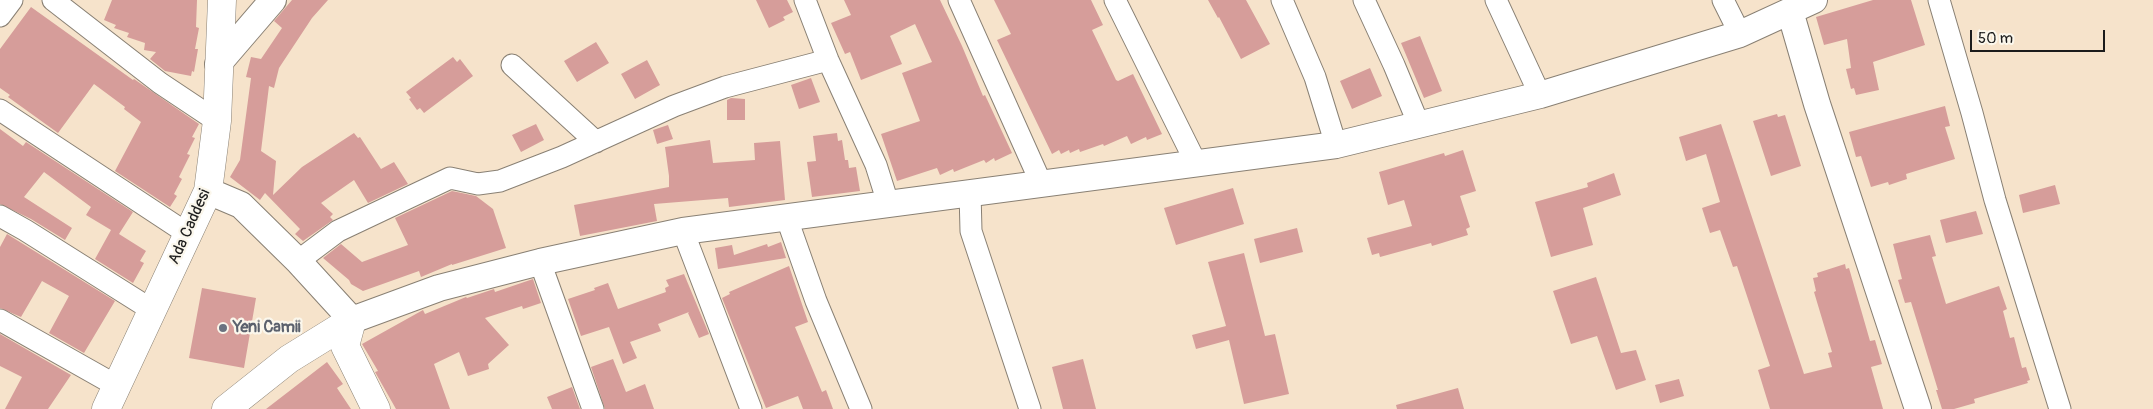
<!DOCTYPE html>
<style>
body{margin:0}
#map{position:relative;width:2153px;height:409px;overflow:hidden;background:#f6e3cb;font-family:Pangolin,sans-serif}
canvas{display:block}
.scale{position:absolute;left:1970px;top:30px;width:135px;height:22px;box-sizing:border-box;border:2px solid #1c1c1c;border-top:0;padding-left:6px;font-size:15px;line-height:18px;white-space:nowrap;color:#1c1c1c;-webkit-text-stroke:4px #fbf7ec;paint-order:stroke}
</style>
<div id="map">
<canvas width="2153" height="409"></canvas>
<div class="scale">50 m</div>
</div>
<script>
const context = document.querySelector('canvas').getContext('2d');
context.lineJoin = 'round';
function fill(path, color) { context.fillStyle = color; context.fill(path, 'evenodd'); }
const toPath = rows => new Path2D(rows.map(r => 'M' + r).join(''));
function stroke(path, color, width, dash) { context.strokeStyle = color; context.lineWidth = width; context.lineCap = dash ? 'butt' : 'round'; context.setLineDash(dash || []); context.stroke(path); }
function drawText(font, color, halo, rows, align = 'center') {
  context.font = font + ' Pangolin,sans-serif'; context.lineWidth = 4.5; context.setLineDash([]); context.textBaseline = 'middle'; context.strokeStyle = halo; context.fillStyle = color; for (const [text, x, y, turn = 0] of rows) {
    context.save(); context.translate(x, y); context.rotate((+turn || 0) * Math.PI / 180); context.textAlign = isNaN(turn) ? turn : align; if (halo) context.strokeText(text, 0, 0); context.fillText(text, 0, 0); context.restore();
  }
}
const building = toPath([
 [112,0,197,0,196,27,199,28,195,49,198,49,194,72,192,71,191,76,165,71,150,59,156,52,144,50,145,43,127,37,129,33,114,28,116,25,104,20],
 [292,0,328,0,312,18,279,68,274,88,269,86,261,151,276,161,273,195,302,167,354,133,358,138,360,137,381,169,394,162,408,184,368,203,354,180,321,203,333,214,330,217,333,220,303,241,295,234,300,229,265,193,260,200,230,177,240,160,251,78,246,77,251,57,261,59,282,28,274,21],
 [756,0,787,0,793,12,783,17,785,20,769,28],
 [844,0,940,0,962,46,983,96,985,95,1012,153,995,161,994,158,986,163,984,160,954,172,953,169,940,175,937,168,897,181,881,134,920,121,902,73,932,62,915,24,890,36,902,64,861,80,850,52,845,54,831,23,851,15],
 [994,0,1091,0,1103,25,1092,30,1116,80,1118,81,1133,74,1162,134,1147,140,1146,137,1131,144,1127,136,1104,146,1103,144,1080,152,1079,149,1070,153,1069,150,1061,154,1059,150,1052,154,997,40,1011,34],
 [1208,0,1246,0,1270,44,1241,59,1219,17,1218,18],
 [1873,0,1911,0,1925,45,1873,62,1879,90,1856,95,1854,88,1851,89,1846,69,1851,68,1847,39,1824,45,1816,17],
 [31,7,133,80,134,79,199,124,192,137,195,138,187,154,190,155,179,177,182,179,174,194,177,196,170,207,115,171,141,122,124,109,125,107,94,84,58,133,8,97,10,95,0,88,0,49],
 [1420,36,1442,91,1424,98,1401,43],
 [596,42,609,63,577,82,564,61],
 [453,57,457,62,460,59,473,76,424,113,420,108,417,110,409,99,411,98,406,92],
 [647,60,660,85,635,99,621,74],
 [1370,68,1382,96,1352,109,1340,81],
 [811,78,820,102,799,109,791,85],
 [731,98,745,99,745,120,727,120,727,100],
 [1945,106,1950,126,1945,127,1955,159,1906,174,1907,179,1889,185,1888,182,1871,187,1861,156,1856,157,1849,132],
 [1777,114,1778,117,1785,115,1801,166,1771,176,1753,121],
 [536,124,544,140,521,152,512,135],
 [1721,124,1804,374,1832,367,1828,353,1832,352,1814,292,1816,291,1813,278,1818,277,1817,273,1845,264,1846,269,1849,268,1870,341,1875,340,1882,364,1871,367,1883,409,1770,409,1758,370,1770,366,1751,308,1737,266,1733,267,1720,230,1710,233,1702,208,1720,202,1706,154,1686,161,1679,137],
 [668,125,673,139,657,144,653,130],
 [0,129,23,146,26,142,133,212,119,234,146,251,140,261,144,263,133,283,95,259,111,230,86,215,91,207,44,172,24,197,72,228,65,240,31,219,0,204],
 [837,133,838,141,842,140,845,160,848,160,849,168,856,167,860,191,812,197,807,162,816,161,813,136],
 [710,140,713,163,755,160,754,143,780,141,785,200,729,207,728,198,654,204,657,221,580,236,574,205,669,187,669,176,665,147],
 [1463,150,1476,191,1460,196,1470,227,1466,229,1468,235,1432,246,1431,243,1380,257,1379,253,1372,255,1367,238,1412,226,1404,200,1388,205,1379,172,1444,153,1445,156],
 [1614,173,1621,195,1583,208,1593,245,1551,257,1535,202,1588,187,1587,183],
 [2055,185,2060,204,2023,213,2019,195],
 [1233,188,1244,224,1176,245,1164,208],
 [452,191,476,196,493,209,506,248,452,265,452,264,421,277,419,271,363,291,351,284,349,280,323,258,341,244,362,262,408,245,395,218],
 [1976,211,1983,234,1946,243,1940,220],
 [1297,228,1303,252,1260,263,1254,239],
 [7,234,115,301,84,353,49,333,69,296,42,281,21,317,0,308,0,247],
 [1930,235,1936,256,1932,257,1946,304,1999,286,2007,309,2003,311,2010,338,2014,337,2022,368,2026,367,2030,380,2027,381,2028,383,1974,399,1975,403,1954,409,1942,409,1936,390,1938,390,1911,302,1905,303,1898,280,1902,279,1893,244],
 [781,242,786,258,718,269,715,248,732,245,734,255,767,244,768,247],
 [1244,253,1265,336,1275,334,1289,394,1244,404,1229,340,1196,349,1192,335,1226,326,1208,262],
 [789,266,808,322,795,327,822,392,826,390,833,409,803,409,798,396,766,408,722,298,730,294,729,292],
 [684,274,709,334,699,338,688,313,689,312,658,324,661,331,630,342,637,358,623,364,609,327,581,336,568,299,595,290,594,288,608,283,618,309,666,292,665,288,669,286,666,280],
 [1596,277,1621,353,1636,350,1646,380,1616,390,1597,336,1571,344,1553,291],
 [533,279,541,303,523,309,522,306,485,318,509,345,488,364,489,369,468,376,459,352,434,364,450,409,396,409,375,372,378,371,362,344,423,310,425,314,466,297,467,298,494,289,495,292],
 [202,288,256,298,244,368,189,358],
 [0,334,71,375,48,409,5,409,22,377,0,366],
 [613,359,626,392,645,384,654,409,605,409,591,367],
 [1083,359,1096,409,1063,409,1052,367],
 [327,362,343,384,337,388,351,409,266,409],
 [1679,379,1684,396,1660,403,1655,385],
 [572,387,580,409,552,409,547,397],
 [1458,388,1464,409,1397,409,1396,405]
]);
const minor = toPath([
 [53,0,160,83,217,121],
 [805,0,828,60,876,165,888,203],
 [959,0,1041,183],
 [1115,0,1196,163],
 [1282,0,1315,77,1336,145],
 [1364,0,1394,65,1419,125],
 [1496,0,1540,95],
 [1723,0,1740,34],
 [1939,0,1972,113,1995,200,2060,409],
 [0,16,12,0],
 [512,65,596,142],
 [0,110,188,234],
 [970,192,971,231,1030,409],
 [0,216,25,230,152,310],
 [786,216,816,301,861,409],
 [683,231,751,409],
 [298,261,338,231,450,178,478,184,500,181,562,157,674,106,725,87,828,60],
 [540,262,593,409],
 [0,320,117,386]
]);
const tertiary = toPath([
 [1790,11,1817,104,1918,409],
 [218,64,273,0],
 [208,191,241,205,298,261,352,320,439,288,540,262,683,231,1336,145,1540,95,1740,34,1814,0]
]);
const secondary = toPath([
 [106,409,208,191,217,121,222,0],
 [226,409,289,359,352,320,345,346,376,409]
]);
const markers = [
 [223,328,5,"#6b7280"]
];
const streetNames = [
 ["Ada Caddesi",190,227,-66]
];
const worshipNames = [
 ["Yeni Camii",233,328]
];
fill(building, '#d69d9a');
stroke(minor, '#898074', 23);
stroke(tertiary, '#898074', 28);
stroke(secondary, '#898074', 29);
stroke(minor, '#fff', 21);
stroke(tertiary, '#fff', 26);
stroke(secondary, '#fff', 28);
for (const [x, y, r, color] of markers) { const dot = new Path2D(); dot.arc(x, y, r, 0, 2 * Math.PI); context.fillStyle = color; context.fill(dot); stroke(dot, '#fbf7ec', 2); }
drawText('16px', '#1c1c1c', '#fbf7ec', streetNames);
drawText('bold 16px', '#5b616d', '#fbf7ec', worshipNames, 'left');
</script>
